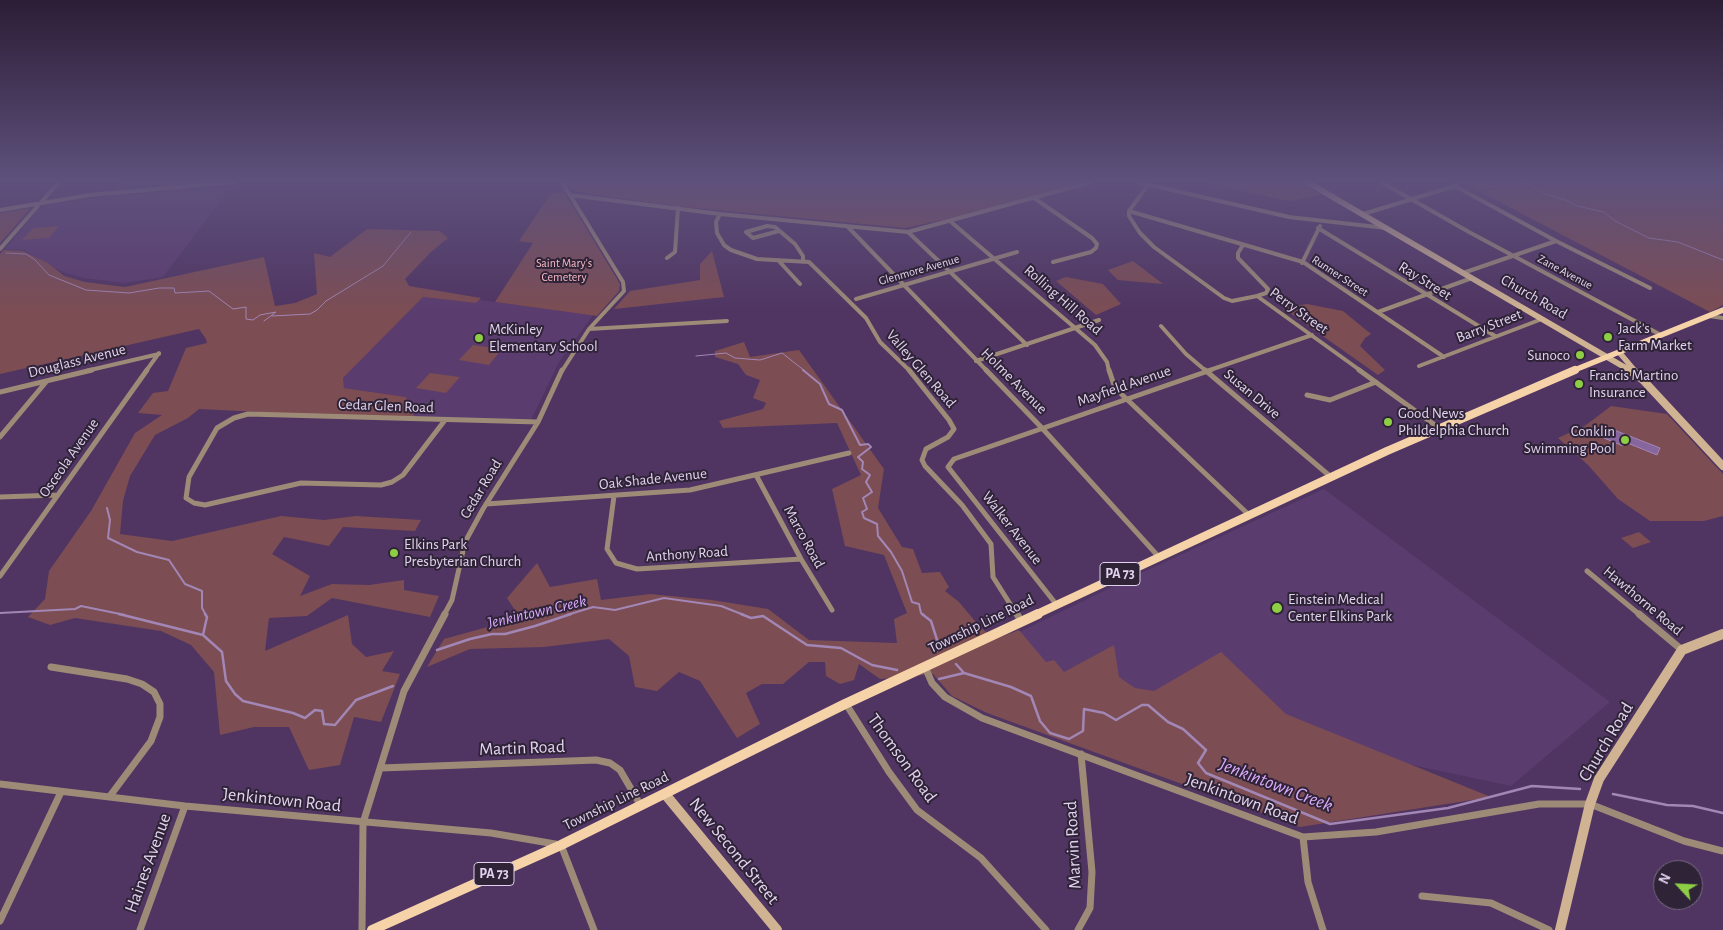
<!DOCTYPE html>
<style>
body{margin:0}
#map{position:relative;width:1723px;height:930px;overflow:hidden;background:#503562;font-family:"Alegreya Sans",sans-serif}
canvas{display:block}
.north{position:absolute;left:1653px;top:860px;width:50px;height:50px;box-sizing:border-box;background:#2f2338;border:1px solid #766980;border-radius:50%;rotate:295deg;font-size:14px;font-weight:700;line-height:20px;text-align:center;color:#e1d2ed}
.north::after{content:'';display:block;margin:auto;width:18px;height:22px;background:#8dce44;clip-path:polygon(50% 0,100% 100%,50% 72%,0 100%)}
</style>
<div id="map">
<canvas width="1723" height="930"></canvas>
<div class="north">N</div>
</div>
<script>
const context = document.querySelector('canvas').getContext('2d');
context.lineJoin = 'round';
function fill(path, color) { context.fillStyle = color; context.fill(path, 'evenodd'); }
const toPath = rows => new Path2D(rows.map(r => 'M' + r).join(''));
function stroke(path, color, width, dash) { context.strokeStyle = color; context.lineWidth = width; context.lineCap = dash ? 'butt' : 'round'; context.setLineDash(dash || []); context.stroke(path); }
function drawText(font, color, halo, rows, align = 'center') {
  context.font = font + ' "Alegreya Sans",sans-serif'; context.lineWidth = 4; context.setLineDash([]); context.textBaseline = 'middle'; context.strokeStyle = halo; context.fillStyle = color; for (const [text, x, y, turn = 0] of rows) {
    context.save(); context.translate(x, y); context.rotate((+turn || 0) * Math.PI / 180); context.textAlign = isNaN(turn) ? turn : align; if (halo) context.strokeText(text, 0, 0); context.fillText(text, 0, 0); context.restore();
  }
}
const built = toPath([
 [117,182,204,182,117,189],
 [231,187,163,277,124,283,84,278,63,272,24,250,5,249,39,209,50,204,104,197],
 [423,297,476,303,479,300,593,315,559,362,530,422,416,420,406,397,344,388,343,378],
 [1324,489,1610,702,1511,786,1384,759,1050,672,1003,640,1137,575]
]);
const green = toPath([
 [566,182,1085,182,955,217,905,228,684,207,587,194,571,189],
 [1202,182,1301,182,1321,195,1290,201,1283,200],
 [1465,182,1723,182,1723,305,1710,312,1463,183],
 [551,193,565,193,620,284,619,291,597,316,495,302,533,243,519,241],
 [28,208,30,209,0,243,0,213],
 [59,226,49,238,22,240,33,228],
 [367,229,440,231,448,238,431,252,405,279,409,286,481,298,476,303,423,297,343,378,344,388,406,397,416,420,302,416,260,412,199,409,188,418,155,435,130,476,123,501,120,534,172,541,281,516,324,520,356,516,421,520,415,531,343,527,329,546,284,537,272,554,310,576,300,596,332,584,369,585,404,580,404,590,439,596,430,617,332,598,307,616,269,618,265,651,348,615,352,644,366,657,394,651,382,671,400,674,381,722,354,717,340,765,309,770,289,727,254,727,220,735,214,672,191,645,161,631,75,618,50,625,28,617,45,599,49,571,91,511,135,433,162,415,138,413,153,393,168,391,186,348,207,343,206,339,199,329,0,374,0,254,4,250,23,251,48,263,64,276,85,282,125,287,264,257,275,306,295,303,317,294,314,253,330,257],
 [712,251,724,297,614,309,630,291,700,280,700,264],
 [1133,261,1163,284,1118,280,1108,270],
 [1066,277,1103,284,1121,304,1096,315,1056,281],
 [1307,304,1343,311,1371,334,1365,338,1360,346,1385,370,1378,375,1283,308],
 [744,342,750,357,799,350,884,469,878,508,902,547,913,549,922,573,940,572,949,587,945,591,959,602,980,627,995,639,1019,630,1046,662,1054,660,1064,672,1114,645,1119,677,1135,688,1154,691,1221,652,1286,714,1491,797,1300,827,987,713,952,696,933,674,880,679,859,664,854,680,840,684,826,676,825,662,809,662,783,684,762,684,746,693,760,724,737,738,700,681,679,672,657,691,635,687,629,656,609,639,544,647,470,649,427,667,444,639,520,618,507,598,537,563,550,587,597,579,601,600,650,594,712,600,768,609,809,640,897,643,894,619,907,613,884,555,845,546,832,489,861,475,837,423,723,428,719,421,763,409,766,403,753,398,760,380,746,375,738,364,715,357,715,351],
 [473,345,502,349,489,365,459,360],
 [430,373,460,377,446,393,416,388],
 [1611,406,1667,414,1723,474,1723,516,1704,521,1650,521,1618,499,1588,465,1558,438,1586,425],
 [1639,532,1651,542,1633,548,1621,538]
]);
const water = toPath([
 [1609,428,1660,448,1657,455,1625,442,1623,446,1604,438,1609,428]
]);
const streamFar2 = toPath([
 [1522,182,1548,195,1566,200,1577,206,1604,212,1615,221,1649,238,1678,242,1723,260],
 [1480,185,1500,187,1502,182],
 [6,253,26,254,35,260,49,275,86,290,129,293,159,288,174,288,175,293,209,291,233,309,246,307,246,319,253,320,260,315,276,312,264,321],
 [272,316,310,314,317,310,326,301,383,266,411,232],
 [696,356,726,353,735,358,760,360,782,353,805,371]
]);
const streamFar1 = toPath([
 [803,370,820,384,829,404,842,410,860,445,868,444,871,447,858,457,863,462,862,469,870,475,866,482,872,492,863,498,867,509,862,512,864,518,877,524,878,536,891,552,902,571,912,602,919,604,921,613,924,615],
 [107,508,110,520,108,538,137,552,169,560,185,584,202,591,202,608,206,615],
 [0,613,75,609,81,606,125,615],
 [567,615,593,607,615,610,664,598,721,606,744,615]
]);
const stream = toPath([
 [119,614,203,635,222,652,226,681,235,694,243,701,293,713,305,718,315,710,322,711,324,724,335,725,356,700,393,686],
 [741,614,751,618,763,616,807,645,841,648,872,665,897,670],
 [922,614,931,621,939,646],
 [203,635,207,617,205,614],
 [437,650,470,639,492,634,505,634,535,626,571,614],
 [956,664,964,673],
 [939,679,964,673,1011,687,1031,696,1040,721,1050,733,1069,739,1083,731,1084,709,1104,713,1116,720,1142,705,1148,705,1168,722,1183,729,1206,750,1198,763,1206,773,1330,824,1448,808,1532,786,1580,789],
 [1613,794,1667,805,1693,806,1723,813]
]);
const streetFar2 = toPath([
 [1137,182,1289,217,1386,228],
 [1381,182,1469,232,1661,335],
 [1457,182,1455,186,1556,241,1650,288],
 [1148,185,1129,211,1129,216,1140,233,1154,247,1224,298,1232,301,1257,296,1266,293,1268,289,1238,258,1238,253,1243,245],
 [570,195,720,214,908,232,1091,182],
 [1034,198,1092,238,1097,244,1096,248,1091,252,1053,262],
 [0,210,90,195,234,182],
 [1129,211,1303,262,1444,357],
 [720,214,716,222,717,233,724,245,731,250,757,259,809,262,866,318,880,342,910,371],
 [1363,214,1455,186],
 [950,221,1095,345,1107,362,1109,371],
 [848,227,987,371],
 [1318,228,1495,336],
 [779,231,753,238,746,232,767,226,775,227,795,244,803,256,803,261],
 [908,232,1027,345],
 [0,249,59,182],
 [667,258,675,252,678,208],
 [778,260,800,284],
 [1302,263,1320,226],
 [1463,273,1556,241],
 [1257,296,1361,371],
 [856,299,1017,252],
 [1378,312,1472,278],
 [1709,316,1723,318],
 [1161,326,1186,354,1206,371],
 [589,329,727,321],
 [976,361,1099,320],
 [1419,366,1542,319],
 [86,371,159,354],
 [146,371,159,353],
 [562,371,589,329,624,291,623,282,562,182],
 [1207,371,1312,335]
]);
const streetFar1 = toPath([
 [909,370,949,420,954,429,948,437,926,449,922,460,925,466,962,505,991,544,993,577,1017,615],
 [986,370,1042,428,1158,556],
 [1109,370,1115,388,1249,515],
 [1205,370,1331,477],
 [1359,370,1439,428],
 [0,392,92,370],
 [1307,395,1330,400,1376,382],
 [445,420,403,475,392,482,381,485,301,483,205,505,194,503,186,498,189,477,217,428,234,418,248,414,538,422],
 [0,437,46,382],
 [756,475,801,559,832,610],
 [614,496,607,549,616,563,637,569,801,559],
 [0,497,58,495],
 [486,504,690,490,849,453],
 [1587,571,1640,615],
 [0,576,147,370],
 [1056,604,948,467,954,459,1211,370],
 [444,615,452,600,465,542,483,509,538,422,562,370]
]);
const street = toPath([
 [1017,614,1021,621],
 [1639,614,1682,650],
 [51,667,127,679,142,684,154,692,160,704,160,717,151,741,110,796],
 [925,667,932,683,945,697,982,718,1303,837,1376,832,1539,804,1590,804,1684,841,1723,851],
 [846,704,889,772,917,810,981,858,1046,930],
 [381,768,596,760,610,763,620,770,641,806],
 [0,784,185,806,491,833,561,845,594,930],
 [1303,837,1308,882,1323,930],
 [1422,896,1491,903,1549,930],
 [0,921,61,792],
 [140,930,185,806],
 [362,930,363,823,404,691,445,614],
 [1078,930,1090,908,1092,872,1081,754]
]);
const secondaryFar2 = toPath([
 [1307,182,1631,371],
 [1619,352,1635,371]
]);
const secondaryFar1 = toPath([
 [1629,370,1643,380,1723,466]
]);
const secondary = toPath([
 [665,794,777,930],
 [1560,930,1590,804,1599,779,1682,650,1723,634]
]);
const primaryFar2 = toPath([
 [1572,371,1723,310]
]);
const primaryFar1 = toPath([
 [1035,615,1387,451,1575,370]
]);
const primary = toPath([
 [372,930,561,845,845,704,1038,614]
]);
const markers = [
 [1608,337,5,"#8dce44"],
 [479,338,5,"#8dce44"],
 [1580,355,5,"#8dce44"],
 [1579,384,5,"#8dce44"],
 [1388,422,5,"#8dce44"],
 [1625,440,5,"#8dce44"],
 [394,553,5,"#8dce44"],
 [1277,608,6,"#8dce44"]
];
const farParknames = [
 ["Saint Mary's",564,263],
 ["Cemetery",564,277]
];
const farStreetnames = [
 ["Glenmore Avenue",919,270,-16],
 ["Zane Avenue",1565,272,28],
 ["Runner Street",1340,276,33]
];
const shields = [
 [1120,574,40],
 [494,874,40]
];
const shieldNames = [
 ["PA 73",1120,574],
 ["PA 73",494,874]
];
const streetNames = [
 ["Ray Street",1425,281,32],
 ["Church Road",1534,297,30],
 ["Rolling Hill Road",1063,300,41],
 ["Perry Street",1299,311,36],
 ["Barry Street",1489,326,-21],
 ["Douglass Avenue",77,361,-14],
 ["Valley Glen Road",921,369,49],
 ["Holme Avenue",1014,381,45],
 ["Mayfield Avenue",1124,386,-19],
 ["Susan Drive",1252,394,40],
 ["Cedar Glen Road",386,406,2],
 ["Osceola Avenue",69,458,-55],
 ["Oak Shade Avenue",653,479,-6],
 ["Cedar Road",481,489,-59],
 ["Walker Avenue",1012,528,52],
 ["Marco Road",804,537,61],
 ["Anthony Road",687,554,-4],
 ["Hawthorne Road",1643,601,40],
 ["Township Line Road",981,624,-26],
 ["Township Line Road",616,801,-26]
];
const poiNames = [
 ["Jack's",1618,328],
 ["Farm Market",1618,345],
 ["McKinley",489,329],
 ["Elementary School",489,346],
 ["Sunoco",1570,355,"right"],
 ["Francis Martino",1589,375],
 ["Insurance",1589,392],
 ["Good News",1398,413],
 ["Phildelphia Church",1398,430],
 ["Conklin",1615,431,"right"],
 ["Swimming Pool",1615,448,"right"],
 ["Elkins Park",404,544],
 ["Presbyterian Church",404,561],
 ["Einstein Medical",1288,599],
 ["Center Elkins Park",1288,616]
];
const waterNames = [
 ["Jenkintown Creek",537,612,-13]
];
const nearStreetnames = [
 ["Church Road",1606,742,-59],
 ["Martin Road",522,748,-2],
 ["Thomson Road",902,758,54],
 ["Jenkintown Road",1242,799,20],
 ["Jenkintown Road",282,800,6],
 ["Marvin Road",1073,845,-93],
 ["New Second Street",734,851,51],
 ["Haines Avenue",148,863,-70]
];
const nearWaternames = [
 ["Jenkintown Creek",1276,785,21]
];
fill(built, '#5b3c6f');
fill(green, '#7c4d53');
fill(water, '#87669d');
stroke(water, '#a286b5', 1);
stroke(streamFar2, '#a286b5', 1);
stroke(streamFar1, '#a286b5', 2);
stroke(stream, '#a286b5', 2.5);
stroke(streetFar2, '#9d8b77', 4);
stroke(streetFar1, '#9d8b77', 5);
stroke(street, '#9d8b77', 7);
stroke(secondaryFar2, '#cfb393', 5.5);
stroke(secondaryFar1, '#cfb393', 8);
stroke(secondary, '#cfb393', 10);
stroke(primaryFar2, '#f6d2a8', 5.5);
stroke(primaryFar1, '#f6d2a8', 8);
stroke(primary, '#f6d2a8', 10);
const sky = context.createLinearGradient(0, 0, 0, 312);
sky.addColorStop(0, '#2c1d36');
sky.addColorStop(0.58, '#5e517c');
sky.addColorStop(1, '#5e517c00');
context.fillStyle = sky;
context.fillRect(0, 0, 1723, 312);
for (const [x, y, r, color] of markers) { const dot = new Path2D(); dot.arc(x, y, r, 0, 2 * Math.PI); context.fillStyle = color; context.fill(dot); stroke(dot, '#2f2338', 2); }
drawText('12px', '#fabbc3', '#2f2338', farParknames);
drawText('12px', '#e1d2ed', '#2f2338', farStreetnames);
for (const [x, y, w] of shields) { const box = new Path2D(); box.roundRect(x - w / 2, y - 11.5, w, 23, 4); context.fillStyle = '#2f2338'; context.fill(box); stroke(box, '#e1d2ed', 1); }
drawText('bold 14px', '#e1d2ed', null, shieldNames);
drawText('15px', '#e1d2ed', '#2f2338', streetNames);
drawText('15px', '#e1d2ed', '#2f2338', poiNames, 'left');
drawText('italic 16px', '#dbabfc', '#2f2338', waterNames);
drawText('18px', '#e1d2ed', '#2f2338', nearStreetnames);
drawText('italic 19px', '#dbabfc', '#2f2338', nearWaternames);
</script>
